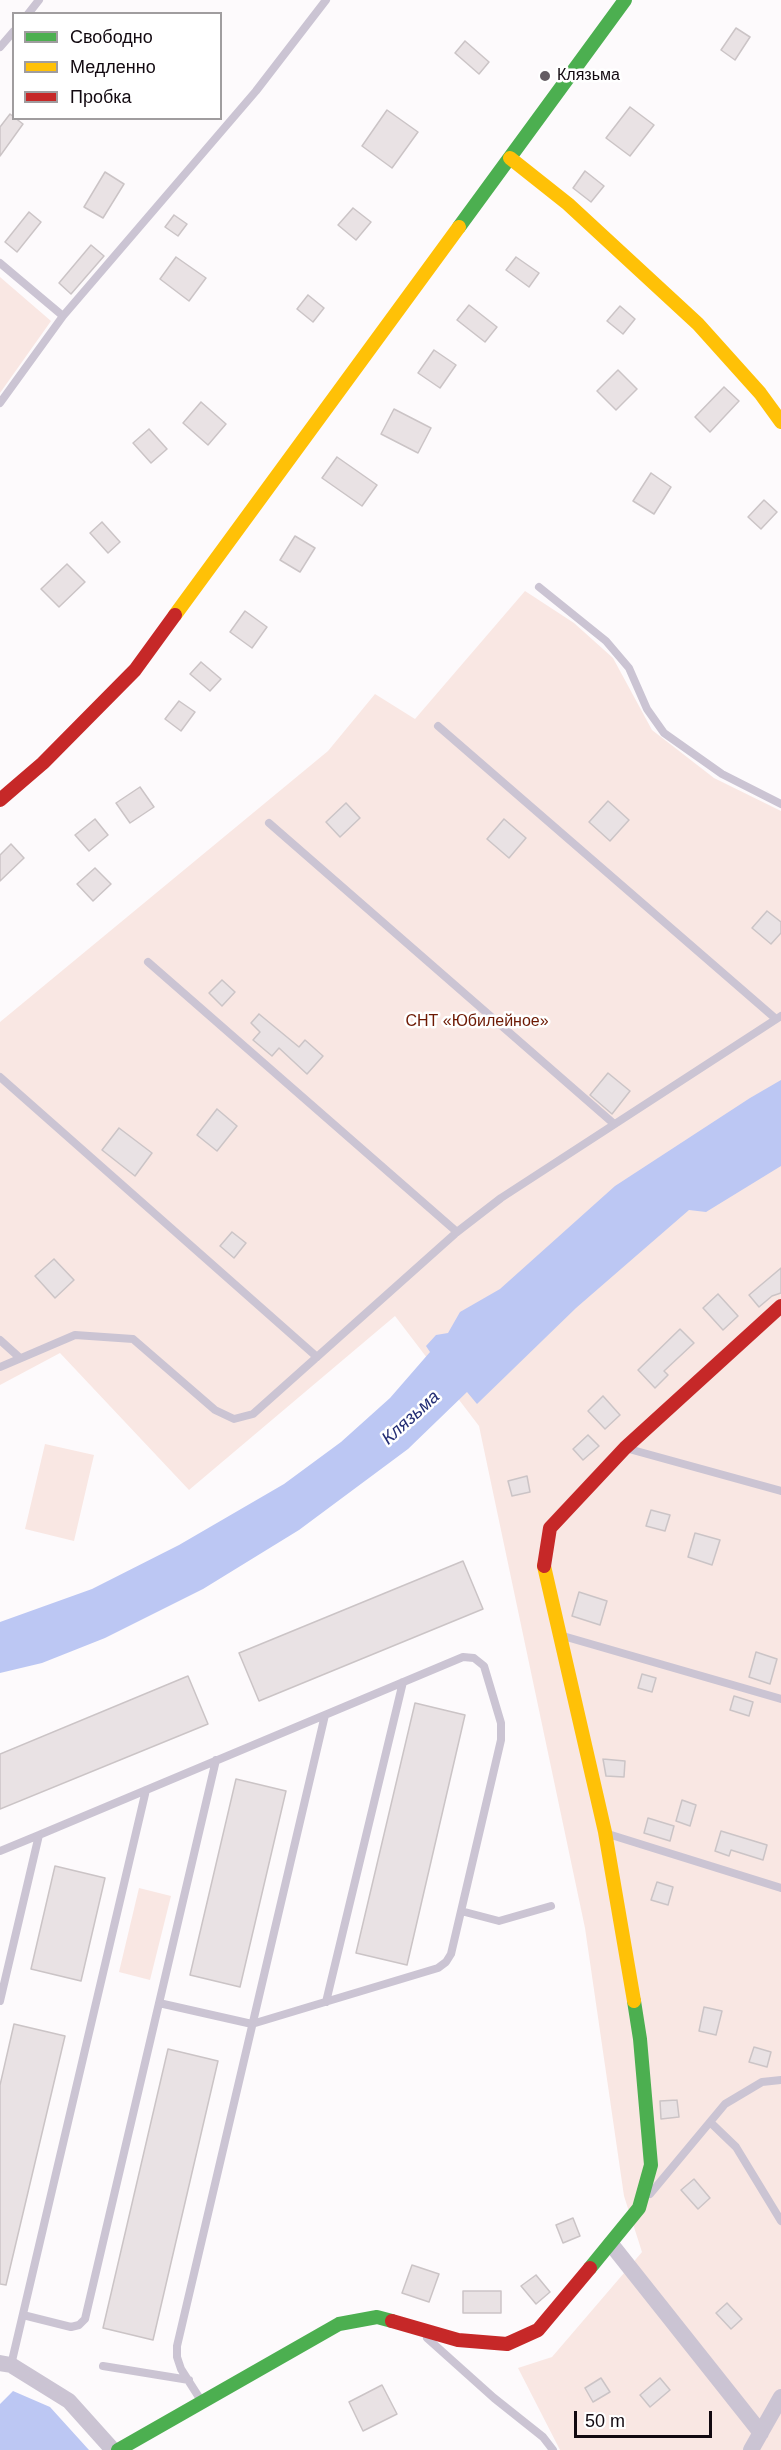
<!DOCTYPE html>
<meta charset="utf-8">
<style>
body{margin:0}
#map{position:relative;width:781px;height:2450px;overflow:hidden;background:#fdfafc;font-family:Arial,sans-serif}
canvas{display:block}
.legend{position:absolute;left:12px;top:12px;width:210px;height:108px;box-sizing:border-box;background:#fff;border:2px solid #a09d9f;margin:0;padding:8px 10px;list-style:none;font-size:18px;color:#120910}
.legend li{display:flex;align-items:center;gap:12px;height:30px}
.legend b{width:30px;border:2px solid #a09d9f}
.scale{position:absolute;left:574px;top:2411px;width:138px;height:27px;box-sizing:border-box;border:3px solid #120910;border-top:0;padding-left:8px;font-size:18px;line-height:21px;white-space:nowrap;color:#120910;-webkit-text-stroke:4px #fff;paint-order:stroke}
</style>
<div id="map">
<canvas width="781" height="2450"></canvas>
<ul class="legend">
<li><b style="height:8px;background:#4caf50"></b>Свободно</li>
<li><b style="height:8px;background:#ffc107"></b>Медленно</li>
<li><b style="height:8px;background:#c62828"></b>Пробка</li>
</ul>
<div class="scale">50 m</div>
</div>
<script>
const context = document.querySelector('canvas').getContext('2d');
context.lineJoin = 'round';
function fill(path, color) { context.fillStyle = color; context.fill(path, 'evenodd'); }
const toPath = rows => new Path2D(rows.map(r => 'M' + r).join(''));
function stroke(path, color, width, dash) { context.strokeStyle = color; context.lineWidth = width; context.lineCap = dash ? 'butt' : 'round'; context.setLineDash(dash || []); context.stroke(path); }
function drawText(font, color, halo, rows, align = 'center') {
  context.font = font + ' Arial,sans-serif'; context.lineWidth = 5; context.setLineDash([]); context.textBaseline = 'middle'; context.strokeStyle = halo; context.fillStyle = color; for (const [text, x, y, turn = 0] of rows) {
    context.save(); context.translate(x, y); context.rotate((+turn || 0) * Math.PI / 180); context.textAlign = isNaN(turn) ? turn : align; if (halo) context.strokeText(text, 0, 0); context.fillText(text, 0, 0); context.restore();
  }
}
const green = toPath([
 [0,277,51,321,0,393],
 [525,591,574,623,613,658,652,730,714,778,781,811,781,2450,560,2450,518,2368,552,2357,642,2252,624,2196,585,1928,479,1426,395,1316,189,1490,60,1353,0,1385,0,1022,328,751,375,694,415,719],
 [45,1444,94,1455,74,1541,25,1529],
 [139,1888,171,1896,150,1980,119,1972]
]);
const water = toPath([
 [781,1080,781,1166,706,1212,689,1210,576,1308,477,1404,467,1392,408,1449,299,1530,203,1589,105,1638,42,1663,0,1673,0,1622,92,1589,179,1545,284,1484,341,1442,390,1398,430,1352,426,1346,436,1335,448,1333,460,1312,500,1289,615,1186,750,1098],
 [13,2391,50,2407,89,2450,0,2450,0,2404]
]);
const building = toPath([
 [736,28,750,37,735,60,721,50,736,28],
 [465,41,489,62,479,74,455,53,465,41],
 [630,107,654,125,630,156,606,138,630,107],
 [387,110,418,132,392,168,362,146,387,110],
 [10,114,23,124,0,156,0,127,10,114],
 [585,171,604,186,591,202,573,188,585,171],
 [105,172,124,184,103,218,84,207,105,172],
 [353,208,371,222,356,240,338,225,353,208],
 [29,212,41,222,17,252,5,242,29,212],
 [174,215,187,224,178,236,165,227,174,215],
 [91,245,104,256,71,294,59,283,91,245],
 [176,257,206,278,189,301,160,279,176,257],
 [516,257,539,273,529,287,506,270,516,257],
 [308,295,324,308,313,322,297,309,308,295],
 [469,305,497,327,485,342,457,320,469,305],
 [620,306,635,319,623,334,607,321,620,306],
 [434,350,456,365,440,388,418,373,434,350],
 [618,370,637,389,616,410,597,391,618,370],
 [724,387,739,401,710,432,695,417,724,387],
 [201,402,226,424,208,445,183,423,201,402],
 [394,409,431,428,418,453,381,434,394,409],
 [149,429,167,449,151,463,133,443,149,429],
 [337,457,377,485,362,506,322,478,337,457],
 [651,473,671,487,654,514,633,501,651,473],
 [764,500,777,512,761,529,748,517,764,500],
 [102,522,120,542,108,553,90,533,102,522],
 [295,536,315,548,300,572,280,560,295,536],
 [67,564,85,582,59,607,41,589,67,564],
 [245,611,267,627,252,648,230,632,245,611],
 [201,662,221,679,210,691,190,674,201,662],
 [179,701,195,712,181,731,165,719,179,701],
 [140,787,154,807,130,823,116,803,140,787],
 [608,801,629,820,610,841,589,822,608,801],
 [346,803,360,818,340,837,326,822,346,803],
 [95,819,108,835,89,851,75,835,95,819],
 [504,819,526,838,509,858,487,839,504,819],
 [11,844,24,858,0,881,0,855,11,844],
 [95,868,111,884,93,901,77,884,95,868],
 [767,911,781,922,781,933,771,944,752,928,767,911],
 [222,980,235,992,222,1006,209,993,222,980],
 [259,1014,299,1047,305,1040,323,1056,307,1074,279,1048,272,1056,253,1040,260,1032,251,1023,259,1014],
 [608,1073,630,1091,612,1114,590,1095,608,1073],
 [217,1109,237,1126,217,1151,197,1135,217,1109],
 [119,1128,152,1153,135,1176,102,1150,119,1128],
 [232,1232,246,1243,234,1258,220,1246,232,1232],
 [54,1259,74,1280,55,1298,35,1276,54,1259],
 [781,1268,781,1293,772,1296,759,1307,749,1295,781,1268],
 [718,1294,738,1316,723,1330,703,1308,718,1294],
 [680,1329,694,1343,664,1371,668,1375,655,1388,638,1370,680,1329],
 [603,1396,620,1415,605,1429,588,1411,603,1396],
 [588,1435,599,1446,583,1460,573,1449,588,1435],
 [527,1476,530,1492,512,1496,508,1481,527,1476],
 [651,1510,670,1515,665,1531,646,1526,651,1510],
 [695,1533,720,1540,712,1565,688,1557,695,1533],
 [463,1561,483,1609,259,1701,239,1653,463,1561],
 [579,1592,607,1601,600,1625,572,1616,579,1592],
 [756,1652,777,1659,770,1684,749,1677,756,1652],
 [642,1674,656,1678,652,1692,638,1688,642,1674],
 [188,1676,208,1724,0,1809,0,1754,188,1676],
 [734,1696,753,1702,749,1716,730,1710,734,1696],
 [415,1703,465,1715,407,1965,356,1953,415,1703],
 [603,1759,625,1761,624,1777,606,1776,603,1759],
 [236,1779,286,1791,240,1987,190,1975,236,1779],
 [682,1800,696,1805,690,1826,676,1821,682,1800],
 [648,1818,674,1826,670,1841,644,1833,648,1818],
 [721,1831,767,1845,763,1860,731,1850,729,1856,715,1851,721,1831],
 [55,1866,105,1878,81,1981,31,1969,55,1866],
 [657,1882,673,1887,668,1905,651,1900,657,1882],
 [704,2007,722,2011,716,2035,699,2031,704,2007],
 [14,2024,65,2036,6,2285,0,2284,0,2085,14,2024],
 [754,2047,771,2052,767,2067,749,2062,754,2047],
 [168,2049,218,2061,153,2340,103,2328,168,2049],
 [677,2100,679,2117,661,2119,660,2101,677,2100],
 [694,2179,710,2198,698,2209,681,2190,694,2179],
 [573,2218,580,2236,563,2243,556,2225,573,2218],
 [412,2265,439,2274,429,2302,402,2293,412,2265],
 [536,2275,550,2292,536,2304,521,2286,536,2275],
 [463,2291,501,2291,501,2313,463,2313,463,2291],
 [727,2303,742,2319,731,2329,716,2313,727,2303],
 [601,2378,610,2392,593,2402,585,2388,601,2378],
 [660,2378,670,2390,650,2407,640,2395,660,2378],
 [382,2385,397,2414,363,2431,349,2402,382,2385]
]);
const lane = toPath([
 [28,14,39,0],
 [0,47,14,31],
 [0,263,63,316],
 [0,403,63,316,256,91,326,0],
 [539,587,606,641,629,668,647,709,664,733,722,774,781,804],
 [438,726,776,1019],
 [269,823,613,1123],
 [148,962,457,1232],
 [0,1077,317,1357],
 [0,1340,20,1358],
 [0,1367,75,1335,133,1339,215,1410,234,1419,253,1414,457,1232,501,1198,781,1016],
 [629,1449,781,1491],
 [563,1636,781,1699],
 [608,1834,781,1888],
 [0,1851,39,1835],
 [461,1911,499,1921,551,1906],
 [0,2001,39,1835,463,1657,474,1658,484,1666,501,1723,501,1740,451,1954,446,1962,438,1968,252,2024,159,2003],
 [326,2002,403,1682],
 [710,2122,736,2147,781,2221],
 [650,2194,725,2104,762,2082,781,2080],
 [23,2315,71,2327,79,2325,85,2319,216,1760],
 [427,2338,494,2398,543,2437,553,2450],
 [11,2365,146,1790],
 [103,2366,189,2380],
 [202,2402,181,2369,177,2357,177,2346,325,1715]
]);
const street = toPath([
 [611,2244,761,2433],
 [0,2363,11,2365,69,2401,113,2450],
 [751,2450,781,2397]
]);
const fast = toPath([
 [459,227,625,0],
 [590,2268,639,2208,651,2165,640,2039,634,2001],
 [118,2450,339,2324,377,2317,392,2321]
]);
const slow = toPath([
 [510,158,568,204,698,324,760,393,781,422],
 [175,615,459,227],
 [544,1566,605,1832,634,2001]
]);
const jam = toPath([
 [0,800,43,763,135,670,175,615],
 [544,1566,550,1528,625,1448,781,1306],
 [392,2321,458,2340,507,2344,538,2330,590,2268]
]);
const markers = [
 [545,76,6,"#645d63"]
];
const poiNames = [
 ["Клязьма",557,76]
];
const parkNames = [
 ["СНТ «Юбилейное»",477,1022]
];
const waterNames = [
 ["Клязьма",411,1418,-42]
];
fill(green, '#f9e7e3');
fill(water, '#bcc7f3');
fill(building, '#e9e2e4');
stroke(building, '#cbc4c6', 1.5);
stroke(lane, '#cbc4d3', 8);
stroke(street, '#cbc4d3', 16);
stroke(fast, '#4caf50', 14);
stroke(slow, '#ffc107', 14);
stroke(jam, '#c62828', 14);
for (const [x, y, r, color] of markers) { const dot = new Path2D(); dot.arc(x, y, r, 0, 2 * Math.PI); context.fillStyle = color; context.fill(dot); stroke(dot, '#fff', 2); }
drawText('16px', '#120910', '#fff', poiNames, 'left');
drawText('16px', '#6d1903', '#fff', parkNames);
drawText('italic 18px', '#232d74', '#fff', waterNames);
</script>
